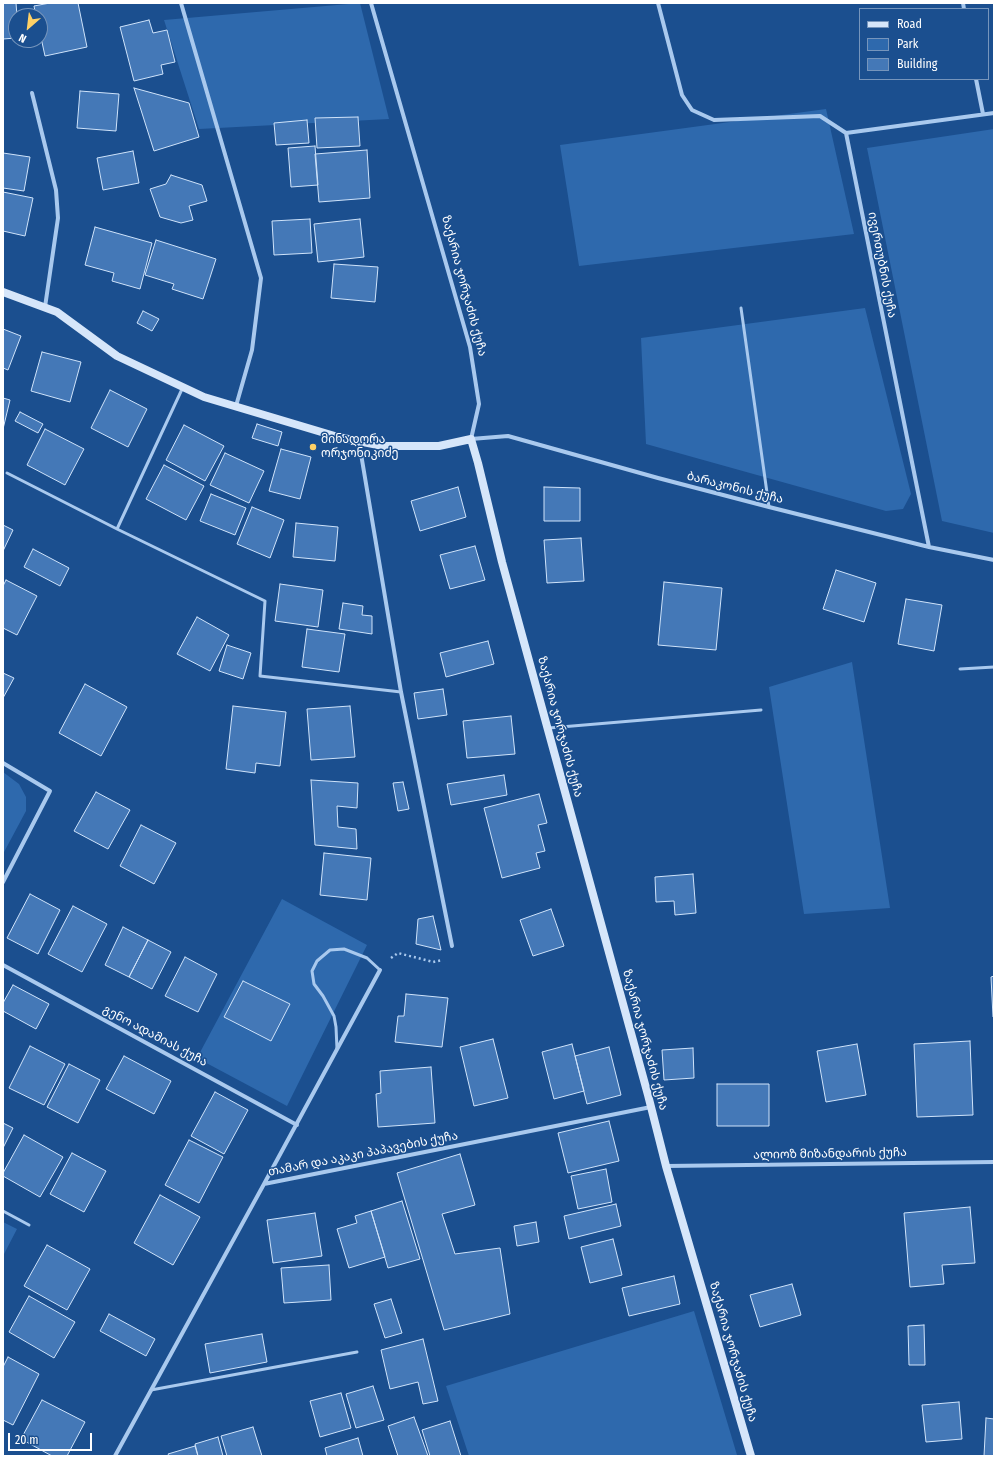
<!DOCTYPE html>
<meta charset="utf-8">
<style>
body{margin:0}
#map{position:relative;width:997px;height:1459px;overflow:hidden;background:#1b4f8f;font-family:"Fira Sans Condensed",sans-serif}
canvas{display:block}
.frame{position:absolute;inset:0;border:4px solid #fff;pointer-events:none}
.legend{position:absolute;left:859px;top:8px;width:130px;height:72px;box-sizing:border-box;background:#1b4f8f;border:1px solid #7695bc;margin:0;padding:5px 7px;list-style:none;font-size:12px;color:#fff}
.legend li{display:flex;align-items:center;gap:8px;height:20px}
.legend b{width:20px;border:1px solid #7695bc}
.north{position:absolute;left:8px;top:8px;width:40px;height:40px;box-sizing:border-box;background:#1b4f8f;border:1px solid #7695bc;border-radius:50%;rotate:208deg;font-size:11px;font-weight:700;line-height:16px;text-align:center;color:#fff}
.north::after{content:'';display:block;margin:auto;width:14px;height:18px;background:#ffd166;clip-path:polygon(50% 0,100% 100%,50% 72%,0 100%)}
.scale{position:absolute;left:8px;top:1433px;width:84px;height:18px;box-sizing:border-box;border:2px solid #fff;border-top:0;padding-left:5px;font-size:12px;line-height:14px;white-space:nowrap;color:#fff;-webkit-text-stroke:3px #1b4f8f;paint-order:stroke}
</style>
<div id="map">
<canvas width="997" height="1459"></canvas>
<div class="frame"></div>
<ul class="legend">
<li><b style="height:5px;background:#d6e6fa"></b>Road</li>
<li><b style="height:11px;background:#2e69ad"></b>Park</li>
<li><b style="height:11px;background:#4478b7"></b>Building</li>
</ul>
<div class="north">N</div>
<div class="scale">20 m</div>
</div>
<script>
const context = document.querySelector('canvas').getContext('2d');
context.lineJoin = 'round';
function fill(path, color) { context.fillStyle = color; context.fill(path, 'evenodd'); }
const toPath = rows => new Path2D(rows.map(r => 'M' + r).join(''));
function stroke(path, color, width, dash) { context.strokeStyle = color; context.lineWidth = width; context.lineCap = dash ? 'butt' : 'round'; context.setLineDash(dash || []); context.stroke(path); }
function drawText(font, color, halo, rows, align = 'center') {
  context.font = font + ' "Fira Sans Condensed","Noto Sans Georgian",sans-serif'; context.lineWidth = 3; context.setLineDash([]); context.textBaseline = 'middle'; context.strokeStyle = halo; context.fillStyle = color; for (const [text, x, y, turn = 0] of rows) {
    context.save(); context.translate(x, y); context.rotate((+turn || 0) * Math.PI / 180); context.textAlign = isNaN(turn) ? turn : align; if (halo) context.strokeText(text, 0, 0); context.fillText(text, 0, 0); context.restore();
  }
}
const green = toPath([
 [360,3,389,119,199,129,164,20],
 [826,109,854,234,579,266,560,145],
 [994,129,994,533,942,521,867,148],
 [865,308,911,494,903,509,886,511,646,444,641,338],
 [852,662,890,908,804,914,769,687],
 [3,772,19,784,26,797,26,811,3,854],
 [282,899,367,945,287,1106,197,1058],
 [3,1222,17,1229,3,1256],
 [694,1311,737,1455,733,1456,469,1456,446,1386]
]);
const building = toPath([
 [3,3,16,3,17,16,16,38,3,39,3,3],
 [50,3,78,3,87,47,45,56,40,33,40,16,36,16,34,6,50,3],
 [149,20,153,33,167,30,175,62,161,65,163,74,134,81,120,27,149,20],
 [134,88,189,103,199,137,154,151,134,88],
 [80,91,119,94,116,131,77,128,80,91],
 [358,117,360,146,317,148,315,118,358,117],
 [307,120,309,143,276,145,274,123,307,120],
 [315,146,318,185,291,187,288,148,315,146],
 [367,150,370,198,319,202,315,154,367,150],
 [133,151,139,183,103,190,97,158,133,151],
 [3,153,30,157,24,191,3,188,3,153],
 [171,175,202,185,207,201,189,206,193,220,181,223,160,217,150,189,166,184,171,175],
 [3,192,33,198,25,236,3,231,3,192],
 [310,219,312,253,274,255,272,221,310,219],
 [360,219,364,257,318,262,314,224,360,219],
 [95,227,152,243,140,289,112,281,114,273,85,265,95,227],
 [156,240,216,259,203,299,172,289,174,284,145,275,156,240],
 [334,264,378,267,375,302,331,298,334,264],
 [143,311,159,319,152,331,137,323,143,311],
 [3,329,21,336,8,370,3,368,3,329],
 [42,352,81,362,70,402,31,391,42,352],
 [110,390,147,409,128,447,91,428,110,390],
 [3,398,10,400,3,429,3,398],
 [20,412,43,424,38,433,15,421,20,412],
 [257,424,282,432,278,446,252,438,257,424],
 [184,425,224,446,205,481,166,460,184,425],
 [45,429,84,449,65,485,27,465,45,429],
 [281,449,311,457,300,499,269,491,281,449],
 [225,453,264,471,249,503,210,485,225,453],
 [164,465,204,486,186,520,146,499,164,465],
 [458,487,466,517,420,531,411,501,458,487],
 [544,487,580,488,580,521,544,521,544,487],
 [211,494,246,508,235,535,200,521,211,494],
 [252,507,284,520,270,558,237,544,252,507],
 [296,523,338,527,335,561,293,557,296,523],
 [3,525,13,530,3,551,3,525],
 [581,538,584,581,547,583,544,540,581,538],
 [475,546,485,580,450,589,440,555,475,546],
 [33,549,69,568,60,586,24,567,33,549],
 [836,570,876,583,864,622,823,609,836,570],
 [6,580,37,596,17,635,3,628,3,586,6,580],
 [664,582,722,588,716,650,658,645,664,582],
 [280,584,323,590,318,627,275,621,280,584],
 [906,599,942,605,934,651,898,644,906,599],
 [343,603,363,606,362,615,372,616,372,634,339,629,343,603],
 [197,617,229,635,210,671,177,654,197,617],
 [307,629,345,634,339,672,302,667,307,629],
 [488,641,494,664,446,677,440,653,488,641],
 [227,645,251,653,243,679,219,671,227,645],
 [3,673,14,678,3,698,3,673],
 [85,684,127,707,101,756,59,733,85,684],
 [443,689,447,715,418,719,414,693,443,689],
 [233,706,286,712,280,766,256,763,255,773,226,769,233,706],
 [350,706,355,757,311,760,307,709,350,706],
 [511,716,515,754,467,758,463,721,511,716],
 [504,775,507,795,451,805,447,784,504,775],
 [311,780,358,783,357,808,337,806,338,827,356,829,357,849,315,845,311,780],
 [403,782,409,809,398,811,393,783,403,782],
 [96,792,130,810,108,849,74,831,96,792],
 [539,794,547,823,538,825,545,851,536,853,540,868,502,878,484,808,539,794],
 [141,825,176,843,154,884,120,866,141,825],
 [324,853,371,858,367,900,320,895,324,853],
 [693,874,696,913,675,915,674,901,656,902,655,877,693,874],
 [30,894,60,910,38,954,7,938,30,894],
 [73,906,107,924,82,972,48,954,73,906],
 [551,909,564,946,533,956,520,920,551,909],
 [433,916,441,950,416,944,418,919,433,916],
 [123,927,148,940,129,977,105,965,123,927],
 [148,940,171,952,152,989,129,977,148,940],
 [185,957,217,974,198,1012,165,996,185,957],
 [994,976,994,1017,993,1017,991,977,994,976],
 [243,981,290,1004,271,1041,224,1017,243,981],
 [13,985,49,1004,36,1029,3,1011,3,1003,13,985],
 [406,994,448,998,442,1047,395,1042,398,1016,404,1016,406,994],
 [493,1039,508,1098,474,1106,460,1047,493,1039],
 [970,1041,973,1115,917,1117,914,1044,970,1041],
 [572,1044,584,1091,554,1099,542,1052,572,1044],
 [857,1044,866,1095,826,1102,817,1051,857,1044],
 [30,1046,65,1064,44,1105,9,1088,30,1046],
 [609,1047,621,1095,587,1104,575,1056,609,1047],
 [693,1048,694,1078,664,1080,662,1050,693,1048],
 [124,1056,171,1081,154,1114,106,1089,124,1056],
 [69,1064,100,1080,78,1123,47,1107,69,1064],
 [431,1067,435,1123,378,1127,376,1094,381,1093,380,1071,431,1067],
 [717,1084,769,1084,769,1126,717,1126,717,1084],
 [215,1092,248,1110,224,1154,191,1136,215,1092],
 [609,1121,619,1161,568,1173,558,1133,609,1121],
 [3,1123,13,1128,3,1148,3,1123],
 [24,1135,63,1157,40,1197,3,1176,3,1173,24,1135],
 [189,1140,223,1157,199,1203,165,1185,189,1140],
 [72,1153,106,1171,84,1212,50,1194,72,1153],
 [460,1154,475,1205,442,1214,455,1254,500,1248,510,1314,444,1330,397,1173,460,1154],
 [606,1169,612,1202,578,1209,571,1176,606,1169],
 [160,1195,200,1217,173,1265,134,1243,160,1195],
 [402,1201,420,1259,388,1268,371,1211,402,1201],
 [616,1204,621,1226,569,1239,564,1216,616,1204],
 [970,1207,975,1263,942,1265,944,1284,910,1287,904,1213,970,1207],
 [371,1211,385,1257,349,1268,337,1229,357,1223,355,1216,371,1211],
 [315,1213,322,1256,273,1263,267,1220,315,1213],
 [536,1222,539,1242,517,1246,514,1226,536,1222],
 [613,1239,622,1275,590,1283,581,1247,613,1239],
 [47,1245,90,1269,67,1310,24,1286,47,1245],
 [329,1265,331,1300,284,1303,281,1268,329,1265],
 [674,1276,680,1304,629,1316,622,1288,674,1276],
 [792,1284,801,1315,760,1327,750,1295,792,1284],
 [29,1296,75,1322,54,1358,9,1332,29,1296],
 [391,1299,402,1333,385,1338,374,1304,391,1299],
 [109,1314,155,1339,146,1356,100,1331,109,1314],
 [924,1325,925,1365,909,1365,908,1326,924,1325],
 [262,1334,267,1362,210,1373,205,1344,262,1334],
 [423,1339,438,1401,423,1404,418,1382,390,1389,381,1350,423,1339],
 [8,1357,39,1374,13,1425,3,1420,3,1367,8,1357],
 [373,1386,384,1420,356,1428,346,1394,373,1386],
 [341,1393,351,1428,320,1437,310,1401,341,1393],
 [42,1400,85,1422,67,1456,52,1456,21,1439,42,1400],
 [959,1402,962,1439,926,1442,922,1405,959,1402],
 [414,1417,428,1456,398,1456,388,1426,414,1417],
 [986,1418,994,1419,994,1456,984,1456,986,1418],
 [450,1421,461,1456,430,1456,422,1430,450,1421],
 [253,1427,262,1456,227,1456,221,1436,253,1427],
 [218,1437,223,1456,198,1456,195,1444,218,1437],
 [358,1438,363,1456,327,1456,325,1448,358,1438],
 [195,1446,198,1456,169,1456,168,1454,195,1446]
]);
const path = toPath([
 [391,958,398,953,433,962,443,960]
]);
const lane = toPath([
 [741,308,769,507],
 [183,387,117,529,265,601,260,676,401,692],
 [7,473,117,529],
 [960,669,994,667],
 [549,728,761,710],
 [337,1049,336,1027,334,1016,323,996,314,984,312,971,317,961,330,950,344,949,367,958,380,970],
 [3,1211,29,1225],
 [151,1390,357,1352]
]);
const street = toPath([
 [181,3,261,278,252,350,236,406],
 [371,3,470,347,479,404,471,439,508,436,658,478,769,507,929,547,994,560],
 [658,3,682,95,692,110,714,120,820,116,846,133],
 [963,3,964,9],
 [976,79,983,114],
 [32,93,56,190,58,218,45,307],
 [359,442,401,692,452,946],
 [929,547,846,133,994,113],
 [3,763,50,791,3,882],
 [3,965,297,1125],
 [666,1166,994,1162],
 [264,1184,380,970],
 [115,1456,264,1184,651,1107]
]);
const secondary = toPath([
 [3,292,57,312,117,356,204,397,338,437,383,446,439,446,471,439,478,463,502,562,648,1095,666,1166,751,1456]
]);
const markers = [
 [313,447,4,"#ffd166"]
];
const streetNames = [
 ["ივერთუბნის ქუჩა",882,265,79],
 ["ზაქარია ჯორჯაძის ქუჩა",464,286,75],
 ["ბარაკონის ქუჩა",735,488,14],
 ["ზაქარია ჯორჯაძის ქუჩა",560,727,75],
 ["გენო ადამიას ქუჩა",155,1036,28],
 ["ზაქარია ჯორჯაძის ქუჩა",645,1040,75],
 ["თამარ და აკაკი პაპავების ქუჩა",363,1154,-11],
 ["ალიოზ მიზანდარის ქუჩა",830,1154,-1],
 ["ზაქარია ჯორჯაძის ქუჩა",733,1352,74]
];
const poiNames = [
 ["მინადორა",321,440],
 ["ორჯონიკიძე",321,454]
];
fill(green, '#2e69ad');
fill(building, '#4478b7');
stroke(building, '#cfe3fa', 1);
stroke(path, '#a9c9ee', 2.5, [2, 3]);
stroke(lane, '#a9c9ee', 3);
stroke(street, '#a9c9ee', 4);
stroke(secondary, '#d6e6fa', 8);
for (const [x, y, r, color] of markers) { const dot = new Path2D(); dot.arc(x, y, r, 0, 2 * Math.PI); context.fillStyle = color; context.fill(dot); stroke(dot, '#1b4f8f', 1.5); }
drawText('12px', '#fff', '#1b4f8f', streetNames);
drawText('12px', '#fff', '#1b4f8f', poiNames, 'left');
</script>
